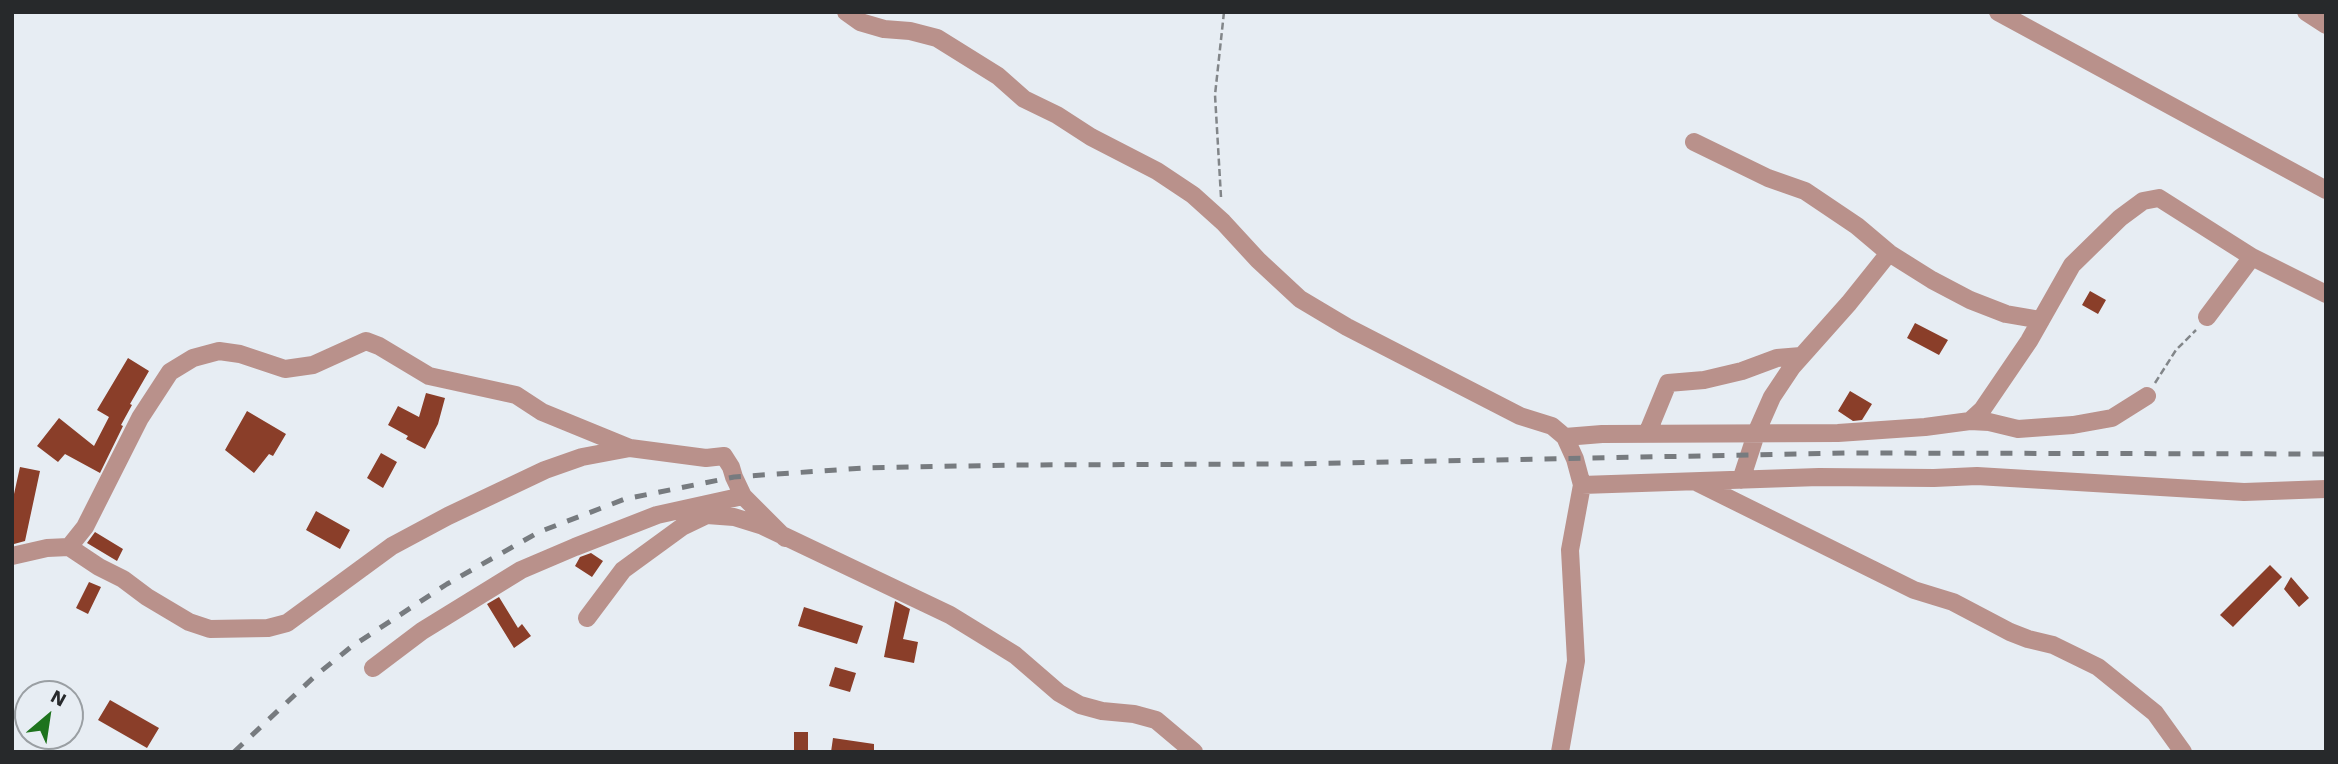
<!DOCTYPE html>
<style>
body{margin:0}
#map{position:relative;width:2338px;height:764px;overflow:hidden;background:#e7edf3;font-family:"Work Sans",sans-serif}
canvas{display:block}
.frame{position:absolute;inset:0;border:14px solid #27292b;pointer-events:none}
.north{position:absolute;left:14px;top:680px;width:70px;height:70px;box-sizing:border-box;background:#e7edf3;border:2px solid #9a9fa3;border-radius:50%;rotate:29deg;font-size:19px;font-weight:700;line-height:28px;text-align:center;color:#27292b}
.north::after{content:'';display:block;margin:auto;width:24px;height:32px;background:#1e731d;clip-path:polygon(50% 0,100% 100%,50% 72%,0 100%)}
</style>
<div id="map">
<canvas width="2338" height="764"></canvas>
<div class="frame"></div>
<div class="north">N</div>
</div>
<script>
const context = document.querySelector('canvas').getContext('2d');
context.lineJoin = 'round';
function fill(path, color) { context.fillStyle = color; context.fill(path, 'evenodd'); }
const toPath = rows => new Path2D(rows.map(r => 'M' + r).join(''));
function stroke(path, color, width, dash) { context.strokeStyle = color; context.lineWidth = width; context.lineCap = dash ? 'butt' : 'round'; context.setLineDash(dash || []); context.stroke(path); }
const building = toPath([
 [2090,291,2106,300,2098,314,2082,305],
 [1915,323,1948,340,1939,355,1907,338],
 [128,358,149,371,130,404,132,405,121,425,123,426,100,473,65,454,58,462,37,446,59,418,94,446,109,417,97,410],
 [1850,391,1872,404,1862,420,1853,421,1838,411],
 [426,393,445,398,438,424,425,449,406,439,408,436,388,425,398,406,419,417],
 [247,411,286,434,273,456,269,454,254,473,225,450],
 [381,453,397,462,383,488,367,478],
 [20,467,40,471,25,541,14,544,12,503],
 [316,511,350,530,340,549,306,530],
 [95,532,123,549,117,561,87,543],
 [591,553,603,561,592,577,575,566,580,557],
 [2270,565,2282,577,2233,627,2220,615],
 [2291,577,2309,598,2299,607,2284,589],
 [89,582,101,587,88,614,76,608],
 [499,597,518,628,522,624,531,636,514,648,487,604],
 [895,601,910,609,903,639,918,642,914,663,884,657],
 [804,607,863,626,857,644,798,626],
 [835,667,856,673,850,692,829,686],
 [110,700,159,728,147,748,98,720],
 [794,732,808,732,808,752,794,752],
 [833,738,874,744,874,752,831,752]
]);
const path = toPath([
 [1221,197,1215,95,1224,12],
 [2155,383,2176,350,2196,330]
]);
const street = toPath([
 [846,12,860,22,884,29,910,31,937,38,998,76,1024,99,1057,115,1091,137,1157,171,1193,195,1223,222,1258,260,1300,299,1347,327,1520,416,1552,426,1565,437,1575,459,1582,485,1570,550,1576,661,1560,752],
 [1998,12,2326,190],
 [2306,12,2326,25],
 [1694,142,1768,178,1805,191,1857,226,1889,253,1932,280,1970,300,2006,314,2041,320],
 [2207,317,2252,257],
 [1970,421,1982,410,2029,341,2072,265,2120,218,2143,201,2159,198,2252,257,2326,294],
 [1647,434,1668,383,1704,380,1742,371,1777,358,1801,356],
 [1565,437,1602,434,1838,433,1925,427,1970,421,1989,422,2018,429,2073,425,2112,418,2147,396],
 [1741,480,1757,431,1772,397,1792,367,1849,303,1889,253],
 [1698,483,1914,590,1953,602,2010,632,2028,639,2053,645,2098,667,2155,713,2183,752],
 [1582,485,1819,477,1934,478,1977,476,2244,492,2326,489],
 [69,547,99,567,123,579,147,597,189,622,210,629,268,628,287,623,392,546,448,516,545,470,582,457,630,448],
 [12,556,47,548,69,547,85,527,140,418,170,372,193,358,219,351,240,354,285,369,313,365,366,341,379,346,429,376,516,395,542,412,630,448,706,458,724,456,731,467,734,477,743,496,785,538],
 [587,618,623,570,682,527,707,515,734,517,763,526,950,615,1015,655,1059,693,1080,705,1102,711,1134,714,1156,720,1194,752],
 [373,668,422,631,521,570,575,547,657,515,743,496]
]);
const rail = toPath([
 [234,752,315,676,351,647,447,584,539,532,625,499,734,477,864,468,1012,465,1288,464,1849,453,2326,454]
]);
fill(building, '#8a3e29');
stroke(path, '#828689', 2.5, [7, 3.5]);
stroke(street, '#b9918b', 18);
stroke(rail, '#777b7f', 5, [12, 12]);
</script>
